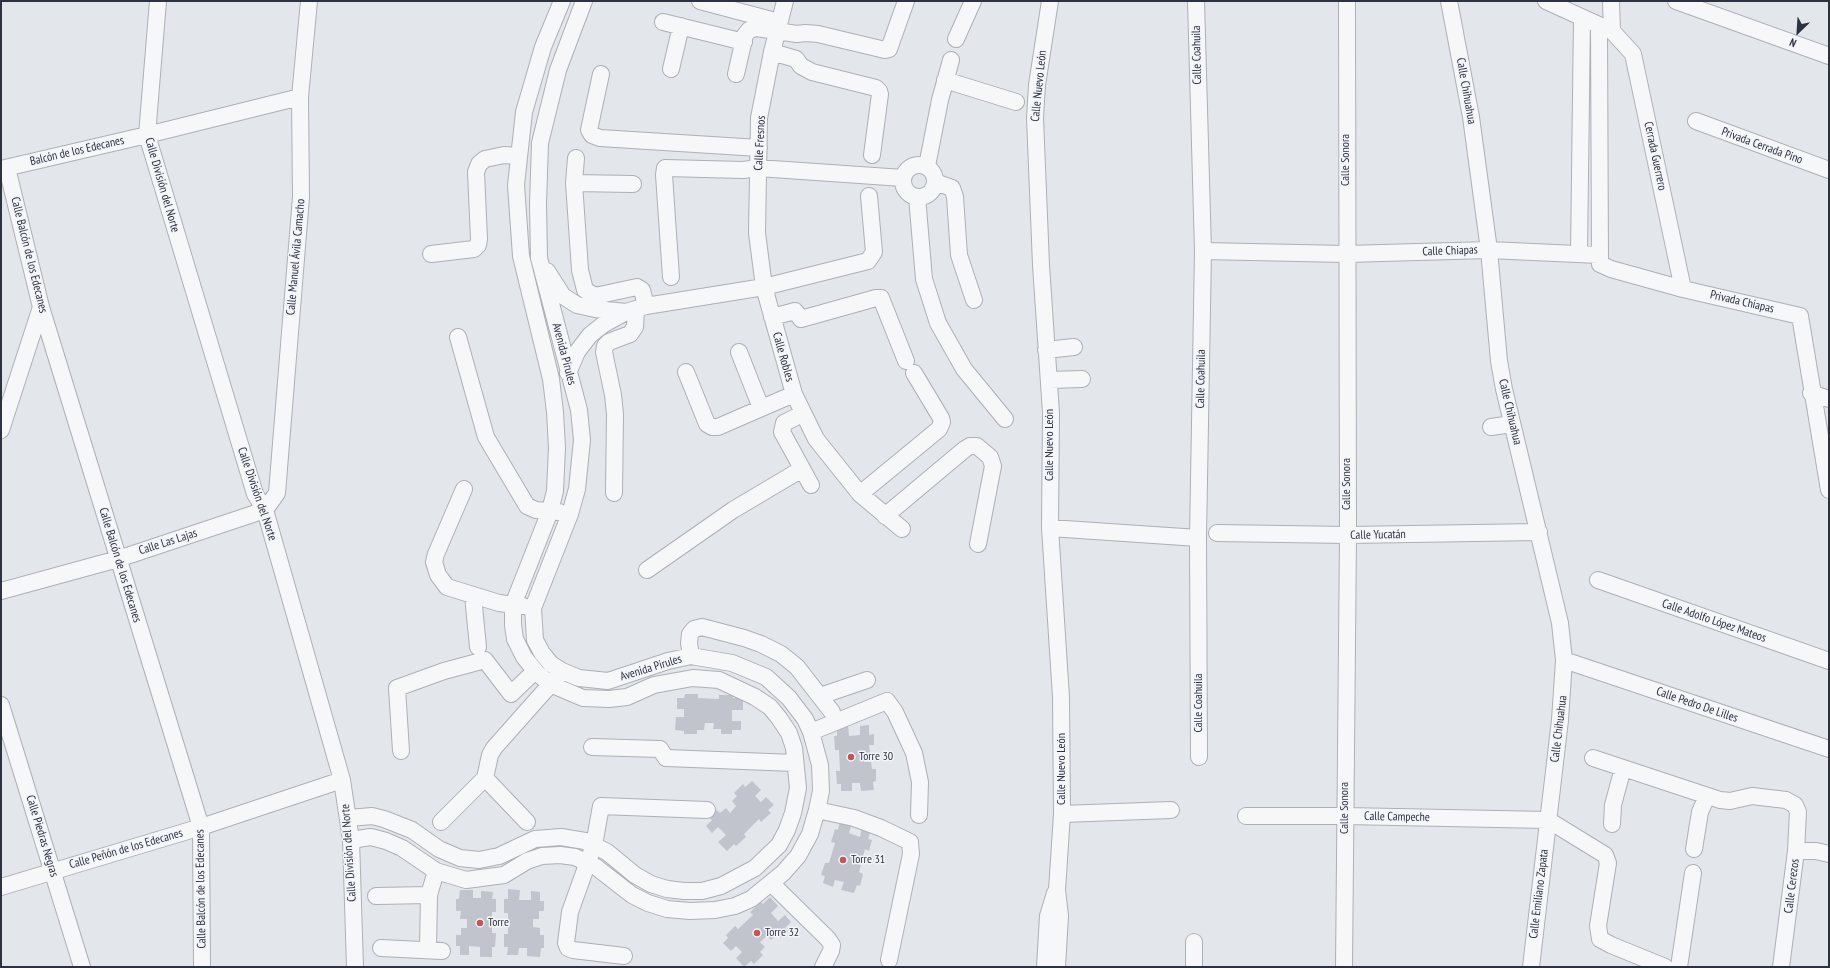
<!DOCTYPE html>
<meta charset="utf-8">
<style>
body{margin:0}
#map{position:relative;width:1830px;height:968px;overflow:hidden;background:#e3e6ea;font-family:"PT Sans Narrow",sans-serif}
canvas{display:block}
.frame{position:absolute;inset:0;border:2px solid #2d3241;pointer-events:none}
.north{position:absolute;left:1778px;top:12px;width:40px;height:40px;-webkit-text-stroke:3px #f3f5f8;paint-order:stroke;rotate:205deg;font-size:11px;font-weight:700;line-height:16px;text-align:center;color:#2d3241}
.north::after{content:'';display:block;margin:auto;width:14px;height:18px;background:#2d3241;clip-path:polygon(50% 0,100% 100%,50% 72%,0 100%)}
</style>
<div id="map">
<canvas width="1830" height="968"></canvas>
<div class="frame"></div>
<div class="north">N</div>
</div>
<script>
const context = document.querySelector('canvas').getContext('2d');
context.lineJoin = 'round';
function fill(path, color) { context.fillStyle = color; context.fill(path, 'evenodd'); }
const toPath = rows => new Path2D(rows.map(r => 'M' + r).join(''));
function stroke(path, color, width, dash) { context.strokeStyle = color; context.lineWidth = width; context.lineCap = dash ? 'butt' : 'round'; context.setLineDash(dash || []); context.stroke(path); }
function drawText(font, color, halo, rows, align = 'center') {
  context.font = font + ' "PT Sans Narrow",sans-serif'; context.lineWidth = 3; context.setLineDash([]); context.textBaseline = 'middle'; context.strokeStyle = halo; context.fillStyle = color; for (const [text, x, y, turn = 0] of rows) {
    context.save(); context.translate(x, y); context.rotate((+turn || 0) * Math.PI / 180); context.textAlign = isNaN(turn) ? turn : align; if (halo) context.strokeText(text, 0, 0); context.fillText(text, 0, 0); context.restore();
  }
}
const building = toPath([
 [685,694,698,694,698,698,719,699,719,695,733,695,733,698,743,698,743,710,732,710,732,721,741,721,741,730,732,730,732,734,721,734,721,729,713,729,714,723,705,723,704,730,697,730,697,734,684,734,684,731,675,730,676,717,684,717,684,709,677,709,677,698,684,698],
 [848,725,849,736,860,735,860,726,869,725,869,735,874,734,874,745,869,745,870,753,864,753,864,762,871,762,872,769,876,769,876,781,873,782,874,790,861,791,860,783,852,783,852,791,841,791,841,784,837,784,836,771,840,771,839,750,835,750,834,736,837,736,837,726],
 [752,781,761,790,755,796,761,802,766,797,774,805,768,810,771,813,761,822,759,819,744,834,746,837,736,846,734,844,727,851,718,842,726,835,718,827,712,833,706,826,712,820,709,817,717,810,720,813,726,808,730,813,736,806,732,801,737,796,734,793,743,784,745,787],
 [840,820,852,823,849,833,860,837,862,828,871,830,868,839,872,840,869,851,865,849,863,857,857,855,855,863,861,865,859,872,863,874,860,886,857,885,854,893,841,890,844,882,835,880,833,887,823,883,825,876,821,875,825,863,829,863,835,843,831,842,835,829,838,830],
 [508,889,520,890,519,900,531,900,531,891,540,892,540,901,544,901,544,911,539,911,539,919,533,919,533,927,540,928,540,935,544,935,544,948,541,948,540,957,527,956,527,948,519,948,518,955,507,955,508,947,504,947,504,934,508,934,508,913,504,913,504,899,508,899],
 [460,890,473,890,473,898,481,898,481,891,493,892,492,899,496,899,496,912,492,912,492,933,496,933,495,947,492,947,492,957,480,957,480,947,469,946,469,955,460,955,460,946,456,946,456,935,461,935,461,928,467,928,467,919,460,919,461,911,456,911,456,899,459,899],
 [770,897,778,906,771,913,778,921,785,915,791,922,785,928,788,931,780,938,777,935,771,940,767,936,760,942,765,947,760,952,763,955,754,964,751,961,744,967,736,958,742,952,736,946,731,951,723,943,728,938,726,935,735,926,738,929,753,915,750,912,761,902,763,904]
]);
const minor = toPath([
 [158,1,147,135,255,494,265,510,342,780,351,840,355,967],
 [700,1,779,22],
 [785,1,772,52,759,118,757,233,764,287,794,394,816,439,860,494,902,529],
 [1050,1,1037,85,1035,118,1041,265,1051,413,1050,528,1061,697,1062,814,1057,890,1060,916,1057,967],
 [1196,1,1203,251,1198,538,1199,757],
 [1449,1,1471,117,1489,250,1499,361,1504,389,1560,623,1564,660,1560,720,1531,967],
 [1546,1,1612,31,1633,54,1683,289],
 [1611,1,1612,31],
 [1676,1,1829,56],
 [663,22,744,42],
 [1599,25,1600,264,1611,269,1683,289,1800,316,1829,490],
 [956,39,973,1],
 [772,52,796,59,801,66,812,72,876,88,879,91,880,94,872,155],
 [671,69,681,26],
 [601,74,589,130,592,135,600,138,759,148],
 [736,74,745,35,749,30,756,28,797,34,806,33,818,34,885,50,889,49,906,1],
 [945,80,1016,102],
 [1696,121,1829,170],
 [576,158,574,183,580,270,585,290,595,296,637,287,642,290,646,306],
 '903 181a16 16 0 1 1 32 0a16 16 0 1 1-32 0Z',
 [927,166,940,100,951,60],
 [7,168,41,307,201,827,202,967],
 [1,169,147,135,300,97],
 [935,182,952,188,955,197,959,255,974,300],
 [574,183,633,184],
 [917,197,924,279,938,323,964,369,1005,419],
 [1203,251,1346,254,1489,250,1599,255],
 [431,254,474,249,478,245,479,239,476,172,479,164,485,159,504,155,519,156],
 [1579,254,1582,18],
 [547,271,563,296,577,305,595,309,626,312],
 [671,277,664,175,665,168,743,170,758,168,903,178],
 [772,317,795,311,801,319,876,298,881,298,906,361],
 [458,337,486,437,527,506,536,510,559,512],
 [1046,350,1074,347],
 [739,352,761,408],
 [686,372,707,424,712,427,718,427,794,394],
 [568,373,577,352,590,335,604,324,626,312,646,306,764,287,868,261,874,252,869,196],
 [1049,380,1082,379],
 [1811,393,1829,399],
 [802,414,784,423,782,432,811,485],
 [1491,427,1512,424],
 [1,430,41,307],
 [464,489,436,554,434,562,438,575,447,587,499,603,523,606],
 [614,493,615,414,613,395,604,352,605,346,609,342,630,334,635,327,636,310],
 [860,494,939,429,942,422,941,418,914,373],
 [885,516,965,449,970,446,977,446,990,457,993,466,978,544],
 [1050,528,1198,538],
 [1217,533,1348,535,1539,532],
 [647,570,733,510,802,469],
 [1598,580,1829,661],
 [1,591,118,559,265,510,277,493,301,197,300,97,309,1],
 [473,596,478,647],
 [691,656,689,643,690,634,694,629,702,627,744,638,761,644,781,654,797,667,832,712],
 [1564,660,1829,749],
 [820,696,867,680],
 [1,705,82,967],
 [811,732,887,701,895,712,914,753,920,782,919,815],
 [592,747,660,749,666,758,795,763],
 [401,751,397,688,444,671,485,660,511,694,535,671],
 [1593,758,1720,800,1730,801,1752,796,1786,800,1795,805,1798,812,1796,851,1781,967],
 [485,778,527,822],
 [817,810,854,818,881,828,910,842,911,854,889,960],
 [1062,814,1171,810],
 [1246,816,1345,816,1548,820,1605,855,1608,863,1598,926,1600,939,1611,945,1665,967],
 [349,818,372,816,384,819,412,830,439,849,460,858,479,860,499,856,535,839,561,837,585,841,607,852,635,875,651,884,667,889,684,891,702,891,721,886,755,868,779,845,787,830,793,813,798,788,794,748,789,733,779,718,770,707,755,697,719,680,693,678,654,685,627,697,609,699,583,698,550,684,537,673,524,657,515,639,513,625,513,605,550,511,555,491,557,448,555,412,551,379,521,256,516,185,524,112,543,47,562,1],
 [441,822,485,778,490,755,494,748,557,677],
 [1612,824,1613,805,1623,768],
 [351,840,371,837,386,841,402,848,436,871,466,880,504,875,527,861,542,856,560,855,575,857,596,867,632,895,648,903,667,909,690,911,715,910,735,906,751,899,783,873,798,856,810,834,817,810,821,791,820,765,811,732,805,719,789,698,766,677,732,663,691,656,668,661,608,681,579,678,562,671,551,664,542,653,535,640,533,608,570,514,577,489,582,440,579,410,539,258,538,204,540,143,558,70,584,1],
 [1694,849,1700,812,1707,796],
 [1796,851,1816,851,1829,854],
 [772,884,828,939,832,945,831,951,823,967],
 [1,887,201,827,342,780],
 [376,896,429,895],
 [381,948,442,951],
 [428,950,429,895,436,871],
 [624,956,573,950,568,948,566,943,570,912,594,845,601,806,707,810],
 [1045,967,1048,916,1055,893],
 [1194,967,1194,942],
 [1344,967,1348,535,1347,1],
 [1679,967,1693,873]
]);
const markers = [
 [851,757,4,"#c2565d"],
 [843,860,4,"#c2565d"],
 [480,923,4,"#c2565d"],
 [757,933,4,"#c2565d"]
];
const streetNames = [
 ["Calle Coahuila",1197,55,-91],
 ["Calle Nuevo León",1039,86,-84],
 ["Calle Chihuahua",1466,91,80],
 ["Calle Fresnos",760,143,-87],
 ["Privada Cerrada Pino",1762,146,20],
 ["Balcón de los Edecanes",77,151,-13],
 ["Cerrada Guerrero",1655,156,78],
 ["Calle Sonora",1346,160,-90],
 ["Calle División del Norte",162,185,74],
 ["Calle Chiapas",1450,251,-2],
 ["Calle Balcón de los Edecanes",29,255,76],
 ["Calle Manuel Ávila Camacho",296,257,-85],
 ["Privada Chiapas",1742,302,13],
 ["Avenida Pirules",564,354,75],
 ["Calle Robles",783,357,74],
 ["Calle Coahuila",1201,379,-89],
 ["Calle Chihuahua",1510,412,77],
 ["Calle Nuevo León",1050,445,-90],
 ["Calle Sonora",1347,484,-90],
 ["Calle División del Norte",257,494,71],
 ["Calle Yucatán",1378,535,-1],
 ["Calle Las Lajas",168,542,-18],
 ["Calle Balcón de los Edecanes",120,565,73],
 ["Calle Adolfo López Mateos",1714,621,19],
 ["Avenida Pirules",651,668,-17],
 ["Calle Coahuila",1199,703,-90],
 ["Calle Pedro De Lilles",1697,705,19],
 ["Calle Chihuahua",1559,729,-83],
 ["Calle Nuevo León",1062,769,-90],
 ["Calle Sonora",1345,808,-90],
 ["Calle Campeche",1397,817,1],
 ["Calle Piedras Negras",42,836,73],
 ["Calle Peñón de los Edecanes",126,849,-16],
 ["Calle División del Norte",349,853,-94],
 ["Calle Cerezos",1792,886,-83],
 ["Calle Balcón de los Edecanes",201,889,-91],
 ["Calle Emiliano Zapata",1539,894,-83]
];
const poiNames = [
 ["Torre 30",859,757],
 ["Torre 31",851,860],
 ["Torre",488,923],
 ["Torre 32",765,933]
];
fill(building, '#c1c4cc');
stroke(minor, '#acb0b7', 18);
stroke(minor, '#f6f7f9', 16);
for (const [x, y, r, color] of markers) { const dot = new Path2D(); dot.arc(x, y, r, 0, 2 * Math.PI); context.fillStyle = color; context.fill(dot); stroke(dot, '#f3f5f8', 1.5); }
drawText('12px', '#2d3241', '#f3f5f8', streetNames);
drawText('12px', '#2d3241', '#f3f5f8', poiNames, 'left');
</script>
